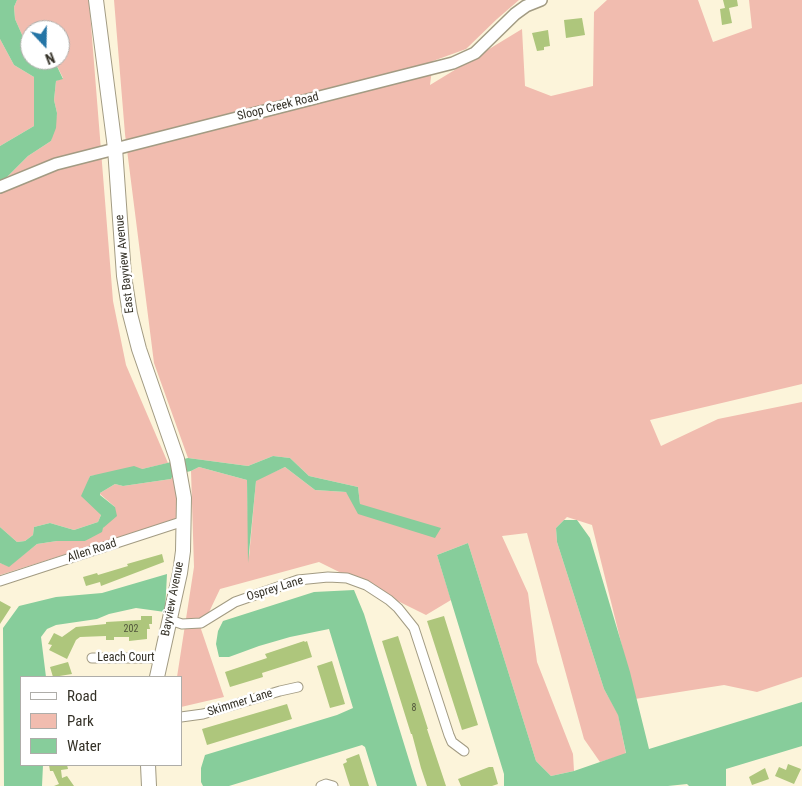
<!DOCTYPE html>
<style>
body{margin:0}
#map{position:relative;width:802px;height:786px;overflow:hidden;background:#fcf4da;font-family:"Roboto Condensed",sans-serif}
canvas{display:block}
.legend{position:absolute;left:20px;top:676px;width:162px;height:90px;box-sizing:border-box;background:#fff;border:1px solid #aeada9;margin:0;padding:6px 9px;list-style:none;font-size:15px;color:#343127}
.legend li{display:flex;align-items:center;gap:10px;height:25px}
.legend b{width:25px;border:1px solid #aeada9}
.north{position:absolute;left:20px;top:20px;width:50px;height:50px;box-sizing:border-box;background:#fff;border:1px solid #aeada9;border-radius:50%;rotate:159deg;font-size:14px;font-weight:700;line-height:20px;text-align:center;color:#343127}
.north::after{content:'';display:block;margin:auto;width:18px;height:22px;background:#2575a6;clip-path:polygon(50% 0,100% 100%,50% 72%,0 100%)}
</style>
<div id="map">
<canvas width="802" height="786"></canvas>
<ul class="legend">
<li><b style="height:6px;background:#fff"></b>Road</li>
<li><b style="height:14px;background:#f1bcaf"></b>Park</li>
<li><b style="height:14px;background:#87cd9b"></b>Water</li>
</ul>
<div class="north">N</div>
</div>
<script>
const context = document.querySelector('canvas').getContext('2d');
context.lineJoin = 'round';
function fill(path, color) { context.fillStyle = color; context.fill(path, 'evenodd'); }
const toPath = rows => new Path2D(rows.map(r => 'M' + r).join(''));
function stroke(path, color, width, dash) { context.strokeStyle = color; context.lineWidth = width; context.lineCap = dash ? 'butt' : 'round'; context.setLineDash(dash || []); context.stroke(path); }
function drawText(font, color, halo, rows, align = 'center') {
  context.font = font + ' "Roboto Condensed",sans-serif'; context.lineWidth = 5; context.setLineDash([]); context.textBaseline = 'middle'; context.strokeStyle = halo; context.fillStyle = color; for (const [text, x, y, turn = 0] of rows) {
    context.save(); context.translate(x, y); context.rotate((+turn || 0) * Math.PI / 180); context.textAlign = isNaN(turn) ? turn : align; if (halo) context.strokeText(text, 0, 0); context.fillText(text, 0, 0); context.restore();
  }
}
const green = toPath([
 [17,0,89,0,113,301,126,365,168,463,142,469,90,476,88,482,101,515,98,522,74,530,50,523,34,527,33,535,25,541,17,542,0,527,0,182,4,180,28,156,51,141,57,113,54,100,56,81,63,78,54,60,60,60,60,30,30,30,30,41,23,37,15,19,14,7],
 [114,0,519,0,497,19,466,49,433,61,430,85,522,29,525,86,551,96,593,86,594,12,607,0,698,0,713,42,752,28,749,0,802,0,802,384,650,420,661,446,718,419,802,402,802,677,757,692,724,685,635,699,592,525,567,517,556,528,557,542,604,689,618,714,626,754,600,762,584,739,527,533,502,536,528,593,537,662,573,754,574,771,551,776,536,761,468,543,437,555,451,600,426,615,319,562,220,589,201,629,224,697,181,707,181,677,177,677,194,567,191,471,199,467,247,480,249,557,256,480,285,467,315,490,346,492,360,504,358,487,309,476,290,458,273,456,248,466,188,458,154,363,125,134],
 [0,39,14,65,34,77,34,126,0,146],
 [173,475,179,513,174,520,0,575,0,563,9,566,37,544,57,541,85,541,103,528,115,507,100,494,100,493,115,484,123,486,171,479]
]);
const water = toPath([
 [0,0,17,0,14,7,15,19,23,37,30,41,30,60,54,60,63,79,56,81,54,100,57,113,56,128,51,141,28,156,4,180,0,182,0,146,34,126,34,77,14,65,0,39],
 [273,456,290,458,309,476,358,487,360,504,441,528,435,538,358,514,346,492,315,490,285,467,256,481,248,563,247,480,199,467,191,471,173,475,171,479,123,486,115,484,100,493,100,495,115,507,117,516,103,528,102,532,85,541,57,541,37,544,9,567,0,563,0,527,17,542,25,541,33,535,34,527,50,523,74,530,98,522,101,515,81,496,90,476,134,466,142,469,188,458,248,466],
 [564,520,577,520,590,538,630,672,649,749,802,702,802,746,726,769,726,786,689,786,687,784,668,786,504,786,504,774,437,555,468,543,536,761,551,776,574,771,626,753,618,715,604,689,557,542,556,528],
 [167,574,165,612,136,608,109,614,97,619,56,625,47,629,41,637,46,677,21,677,21,765,43,765,42,786,4,786,3,628,19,606,56,597,102,593],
 [354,590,364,614,417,786,377,786,365,747,362,745,229,786,203,786,201,782,201,768,205,755,337,715,353,708,329,629,290,637,259,646,229,657,219,657,216,644,218,631,223,621,314,592]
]);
const building = toPath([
 [723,0,737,0,738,6,729,8,732,23,722,25,720,9,725,8],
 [582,18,585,35,566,38,564,20],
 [548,30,550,46,544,47,544,50,537,51,532,33],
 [162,554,164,562,101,586,100,582,86,586,83,577,97,573,98,575,128,566,127,564],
 [0,601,11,607,0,624],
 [141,616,152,616,152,624,149,624,150,629,147,629,147,639,129,641,129,637,114,637,114,640,106,640,106,636,80,637,76,640,67,659,49,650,52,645,48,644,54,633,62,637,76,627,106,624,106,622,141,620],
 [444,616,478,725,462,730,427,621],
 [398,636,428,729,427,729,446,786,427,786,421,768,412,734,411,734,382,641],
 [304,641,305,642,307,641,312,657,262,673,263,677,230,687,225,672,267,658,265,654],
 [332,661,345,704,330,708,317,666],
 [68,662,72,674,53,677,50,667],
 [287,704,292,719,207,745,202,729],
 [359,754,369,786,350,786,348,780,343,764,347,762,346,759],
 [788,764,801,769,794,784,775,776,779,767,786,770],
 [49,765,67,765,68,769,61,770,62,778,67,776,74,786,54,786,59,784,53,771,50,771],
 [489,767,493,767,498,784,492,786,461,786,458,779],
 [765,768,769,779,752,785,749,777]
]);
const minor = toPath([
 [0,581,184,521],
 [170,620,182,624,201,623,235,602,298,580,328,577,347,578,366,585,389,600,398,608,414,628,449,735,452,742,464,751],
 [92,658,161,658],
 [181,717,203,714,280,691,298,687],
 [321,786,326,784,333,786]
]);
const tertiary = toPath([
 [0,187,56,164,453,63,475,53,515,14,526,6,541,0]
]);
const secondary = toPath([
 [96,0,115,148,124,276,130,314,139,349,177,459,184,498,183,551,180,573,157,677],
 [148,765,149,786]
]);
const numberNames = [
 ["202",131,629],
 ["8",414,708]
];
const streetNames = [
 ["Sloop Creek Road",278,107,-14],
 ["East Bayview Avenue",125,264,-96],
 ["Allen Road",92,551,-18],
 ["Osprey Lane",275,589,-17],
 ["Bayview Avenue",173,599,-79],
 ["Leach Court",126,658],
 ["Skimmer Lane",240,703,-17]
];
fill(green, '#f1bcaf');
fill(water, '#87cd9b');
fill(building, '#aec67c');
stroke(minor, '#a29b83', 11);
stroke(tertiary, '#a29b83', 14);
stroke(secondary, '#a29b83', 16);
stroke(minor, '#fff', 9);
stroke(tertiary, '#fff', 11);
stroke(secondary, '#fff', 14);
drawText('10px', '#52563c', null, numberNames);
drawText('12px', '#343127', '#fff', streetNames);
</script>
